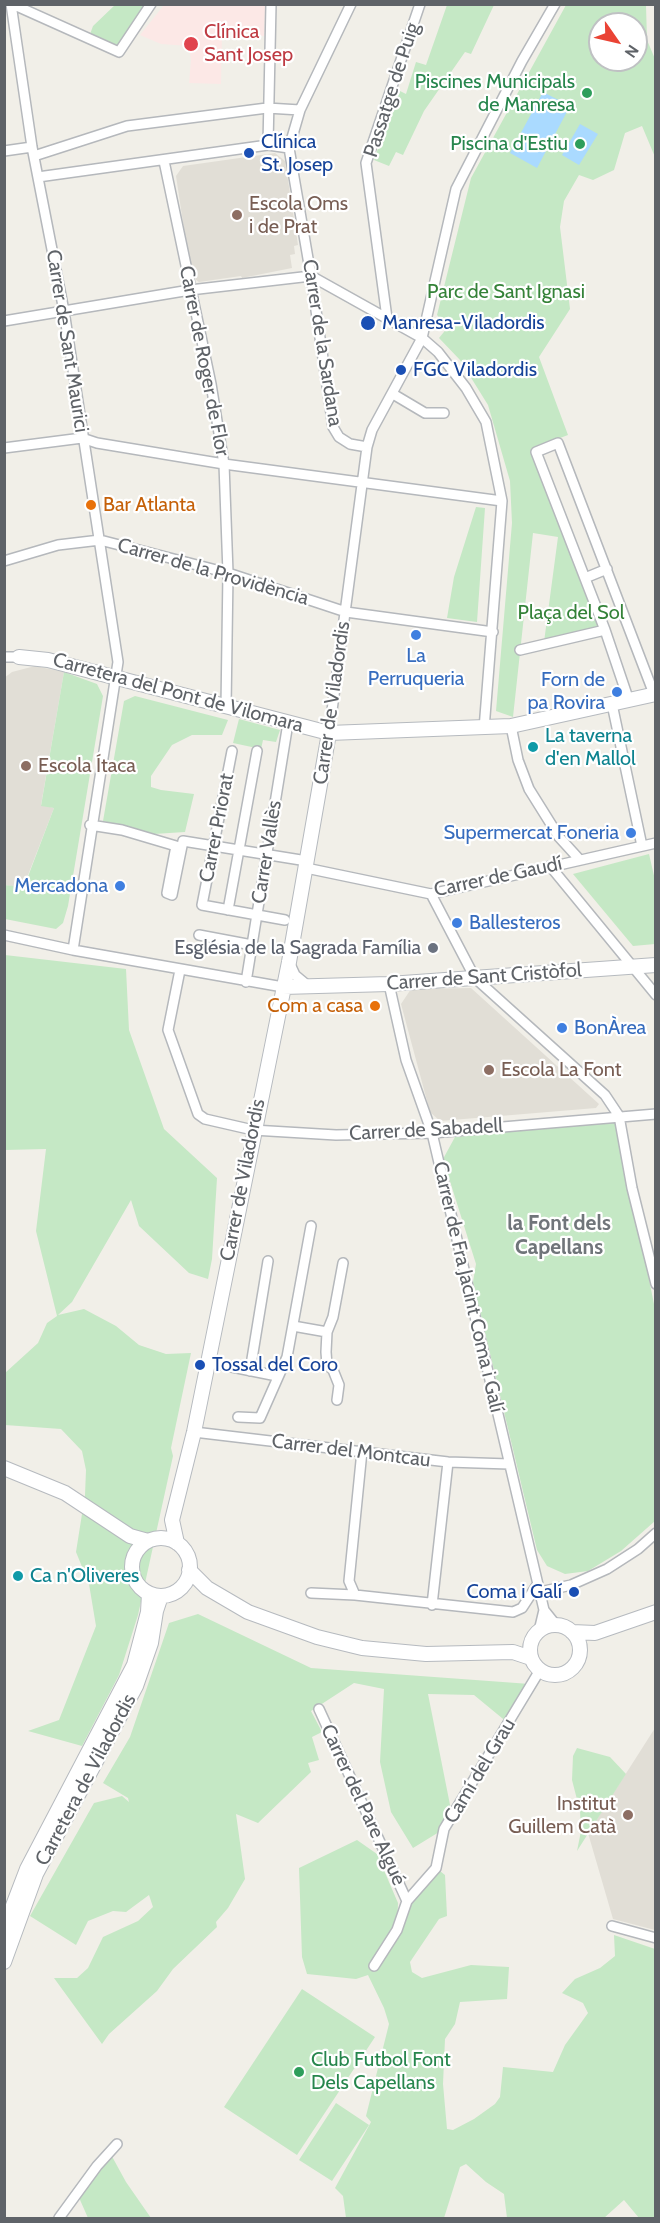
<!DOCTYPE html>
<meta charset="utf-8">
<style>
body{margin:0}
#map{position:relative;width:660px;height:2223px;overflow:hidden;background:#f1efe8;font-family:Cabin,sans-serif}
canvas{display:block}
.frame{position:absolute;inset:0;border:6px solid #5f6368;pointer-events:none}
.north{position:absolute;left:588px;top:12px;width:60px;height:60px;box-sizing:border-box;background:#fff;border:2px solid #bfc1c3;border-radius:50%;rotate:124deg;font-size:16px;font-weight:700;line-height:24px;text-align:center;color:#5f6368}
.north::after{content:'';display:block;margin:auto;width:21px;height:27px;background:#ea4335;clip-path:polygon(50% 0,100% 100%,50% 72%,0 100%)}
</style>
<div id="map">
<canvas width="660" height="2223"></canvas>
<div class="frame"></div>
<div class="north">N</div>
</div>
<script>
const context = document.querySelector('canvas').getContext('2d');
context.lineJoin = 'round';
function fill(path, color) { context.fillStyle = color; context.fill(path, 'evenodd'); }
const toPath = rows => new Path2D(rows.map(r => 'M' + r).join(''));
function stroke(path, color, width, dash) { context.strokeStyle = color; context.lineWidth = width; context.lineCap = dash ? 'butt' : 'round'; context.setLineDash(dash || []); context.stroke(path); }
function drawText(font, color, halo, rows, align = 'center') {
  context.font = font + ' Cabin,sans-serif'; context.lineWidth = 4.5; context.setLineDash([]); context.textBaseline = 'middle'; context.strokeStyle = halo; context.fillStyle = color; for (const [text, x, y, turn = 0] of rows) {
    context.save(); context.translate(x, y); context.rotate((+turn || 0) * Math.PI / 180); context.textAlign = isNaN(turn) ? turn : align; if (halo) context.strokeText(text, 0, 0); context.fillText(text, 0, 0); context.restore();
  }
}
const education = toPath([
 [275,153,285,161,298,245,294,246,295,254,290,255,292,268,242,278,241,276,199,282,191,276,176,176,183,166],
 [35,666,64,672,41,805,54,808,23,888,5,885,4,678,12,672],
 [471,988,599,1104,596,1108,440,1121,430,1112,401,1004,411,989],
 [655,1728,655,1930,613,1919,588,1833]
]);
const medical = toPath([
 [164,5,265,5,264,36,222,34,221,84,189,83,191,60,189,46,161,44,140,35]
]);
const green = toPath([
 [115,5,145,5,117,46,89,37,93,26],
 [447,5,494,5,471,54,465,52,424,111,403,155,396,152,389,166,374,160,398,90,406,94,416,62,426,65],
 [566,5,646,5,647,40,655,59,655,157,642,126,625,133,614,170,593,180,579,175,564,201,560,227,570,309,539,357,568,435,531,449,600,628,544,642,558,537,533,533,513,717,496,711,512,523,510,481,488,405,460,360,439,338,448,327,437,315,471,178],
 [600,24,636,24,636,60,600,60],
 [476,507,485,508,477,622,447,618,454,577],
 [64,672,97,684,103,696,68,906,63,923,56,929,5,919,4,885,24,887,54,808,41,806],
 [135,696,228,720,222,735,192,735,172,745,151,776,151,787,161,790,194,794,185,832,154,834,103,821,124,701],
 [239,719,280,730,276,742,263,740,261,749,233,743],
 [649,854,655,880,655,944,633,946,573,874],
 [5,955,126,969,129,1030,164,1129,217,1178,212,1259,208,1279,189,1273,139,1226,131,1200,72,1302,58,1315,84,1309,116,1326,139,1345,166,1354,191,1353,171,1448,173,1456,138,1615,119,1675,82,1746,28,1731,59,1720,96,1626,89,1584,76,1552,85,1495,86,1470,82,1451,61,1429,5,1425,5,1373,38,1343,47,1323,57,1316,36,1231,46,1149,5,1150],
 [617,1122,655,1309,655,1521,621,1551,588,1571,565,1574,547,1566,537,1550,473,1282,476,1264,443,1159,455,1137],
 [198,1614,311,1668,530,1684,508,1723,474,1695,428,1694,452,1815,444,1829,413,1848,391,1812,380,1762,384,1689,354,1683,311,1711,322,1732,312,1737,319,1760,308,1763,311,1772,258,1823,236,1814,245,1879,228,1908,216,1922,217,1927,173,1969,157,1991,109,2034,102,2044,54,1978,77,1978,88,1968,103,1937,138,1921,153,1907,149,1895,126,1912,113,1911,88,1921,76,1945,30,1916,94,1803,122,1796,129,1802,128,1798,103,1783,130,1737,169,1623],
 [577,1748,610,1757,626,1774,577,1851,581,1831,580,1811,572,1780,573,1756],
 [357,1840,377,1854,398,1903,397,1927,407,1901,436,1868,445,1875,447,1916,439,1919,410,1962,412,1972,422,1978,471,1965,509,1967,507,1999,460,2002,455,2024,445,2039,443,2084,447,2129,453,2130,474,2119,495,2104,500,2097,503,2067,553,2072,565,2045,588,2013,583,2003,562,1993,575,1979,600,1968,615,1956,614,1935,655,1949,655,2218,639,2218,624,2200,604,2218,507,2218,504,2194,486,2182,466,2164,460,2167,444,2218,346,2218,343,2196,335,2188,371,2122,366,2116,389,2024,384,2008,368,1975,356,1979,307,1974,302,1957,299,1868],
 [302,1989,375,2037,297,2155,224,2107],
 [336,2103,369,2125,332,2181,299,2160],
 [109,2151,126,2182,151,2218,88,2218,77,2193]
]);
const water = toPath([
 [543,92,570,106,537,168,510,153],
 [580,124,598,134,579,165,562,155]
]);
const street = toPath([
 [11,4,32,147,64,311,118,662,73,950],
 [12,4,119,52,151,4],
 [351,4,300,110,289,148,311,276,333,427,339,437,350,444,367,447],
 [268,145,271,4],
 [4,151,32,147],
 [34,156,127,126,267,108,300,110],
 [164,161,211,384,224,464,228,573,226,707],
 [38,177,268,145,289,148],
 [311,276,422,338,438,352,466,388,486,422,502,501,484,729],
 [387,318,366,163,420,4],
 [4,321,190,290,311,276],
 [393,394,425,413,444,413],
 [4,448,82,438,97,443,224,464,502,501],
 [4,561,58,545,100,540,228,573,346,612,493,632],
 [585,578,607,569],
 [520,650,605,630],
 [4,657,19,657],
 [629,701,605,630,536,452,558,443,654,694],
 [612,704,642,846],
 [511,726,518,760,529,789,559,837,579,859],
 [329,733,367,447,372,430,422,338,456,189,522,61,555,4],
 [232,751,202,905,285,920],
 [90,825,122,830,176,846,167,893,172,895,183,841,307,861],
 [550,866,656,995],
 [306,868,431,894,656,843],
 [431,894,475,978,605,1095,619,1116,632,1188,656,1284],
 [228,910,257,751],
 [4,935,73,950,283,987],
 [199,935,252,945],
 [289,962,295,975,307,985],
 [180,970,168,1030,198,1114,205,1119,253,1130,336,1135,432,1133,656,1114],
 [246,982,288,723],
 [389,984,406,1060,432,1133,532,1559,544,1610,539,1631],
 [293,1326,327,1332],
 [207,1362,277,1376],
 [250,1371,268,1261],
 [337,1400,339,1385,333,1370,327,1365,326,1352,327,1332,333,1317,343,1263],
 [238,1417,260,1418,287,1357,311,1226],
 [194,1432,448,1462,509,1464],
 [540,1592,571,1585,607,1569,638,1549,656,1533],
 [311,1593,355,1595,513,1612,522,1608,537,1585],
 [355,1595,349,1581,362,1451],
 [432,1605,448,1462],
 [544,1610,556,1625],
 [319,1709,407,1901],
 [612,1926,656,1938],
 [374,1966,397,1930,407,1901,436,1868,444,1829,540,1670],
 [59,2218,97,2166,117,2144]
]);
const secondary = toPath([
 [19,657,48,660,329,733,511,726,656,694],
 [283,987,389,984,656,965],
 [4,1468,65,1493,130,1536,148,1541],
 '132 1567a29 29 0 1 1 58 0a29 29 0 1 1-58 0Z',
 [177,1543,172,1520,194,1432,289,962,329,733],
 [189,1570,207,1588,248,1612,317,1637,362,1648,426,1654,513,1652,531,1658],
 '530 1650a25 25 0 1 1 50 0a25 25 0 1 1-50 0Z',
 [572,1632,595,1633,656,1612],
 [4,1929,27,1869,134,1665,148,1612,149,1594],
 [4,1962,36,1874,136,1686,151,1643,156,1611,161,1596]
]);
const markers = [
 [191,44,8,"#e0444e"],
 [587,93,6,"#2e9e5b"],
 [580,144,6,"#2e9e5b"],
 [249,153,6,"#1a4fb4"],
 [237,215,6,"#8d6e63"],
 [368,323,8,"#1a4fb4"],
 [401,370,6,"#1a4fb4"],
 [91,505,6,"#e8710a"],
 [416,635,6,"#3f7fe0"],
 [617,692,6,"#3f7fe0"],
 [533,747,6,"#0f9aa8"],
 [26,766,6,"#8d6e63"],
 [631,833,6,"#3f7fe0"],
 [120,886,6,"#3f7fe0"],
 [457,923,6,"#3f7fe0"],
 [433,948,6,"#6b7280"],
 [375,1006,6,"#e8710a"],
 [562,1028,6,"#3f7fe0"],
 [489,1070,6,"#8d6e63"],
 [200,1365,6,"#1a4fb4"],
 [18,1576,6,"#0f9aa8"],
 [574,1592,6,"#1a4fb4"],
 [628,1815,6,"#8d6e63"],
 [299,2072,6,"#2e9e5b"]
];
const healthNames = [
 ["Clínica",204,32],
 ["Sant Josep",204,55]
];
const leisureNames = [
 ["Piscines Municipals",575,82],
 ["de Manresa",575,105],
 ["Piscina d'Estiu",568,144],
 ["Club Futbol Font",311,2060,"left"],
 ["Dels Capellans",311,2083,"left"]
];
const streetNames = [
 ["Passatge de Puig",392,90,-72],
 ["Carrer de Sant Maurici",67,341,81],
 ["Carrer de la Sardana",322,343,81],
 ["Carrer de Roger de Flor",204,361,79],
 ["Carrer de la Providència",213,572,16],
 ["Carretera del Pont de Vilomara",178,693,15],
 ["Carrer de Viladordis",332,703,-82],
 ["Carrer Priorat",217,828,-79],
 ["Carrer Vallès",267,852,-81],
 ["Carrer de Gaudí",498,877,-12],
 ["Carrer de Sant Cristòfol",484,977,-4],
 ["Carrer de Sabadell",426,1130,-3],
 ["Carrer de Viladordis",243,1180,-79],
 ["Carrer de Fra Jacint Coma i Galí",468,1287,77],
 ["Carrer del Montcau",351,1451,7],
 ["Camí del Grau",480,1771,-59],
 ["Carretera de Viladordis",86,1780,-62],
 ["Carrer del Pare Algué",363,1805,65]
];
const transitNames = [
 ["Clínica",261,142],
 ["St. Josep",261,165],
 ["Manresa-Viladordis",382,323],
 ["FGC Viladordis",413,370],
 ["Tossal del Coro",212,1365],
 ["Coma i Galí",562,1592,"right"]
];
const educationNames = [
 ["Escola Oms",249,204],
 ["i de Prat",249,227],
 ["Escola Ítaca",38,766],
 ["Escola La Font",501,1070],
 ["Institut",616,1804,"right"],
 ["Guillem Catà",616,1827,"right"]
];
const parkNames = [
 ["Parc de Sant Ignasi",506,292],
 ["Plaça del Sol",571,613]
];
const foodNames = [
 ["Bar Atlanta",103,505],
 ["Com a casa",363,1006,"right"]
];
const shopNames = [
 ["La",416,656,"center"],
 ["Perruqueria",416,679,"center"],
 ["Forn de",605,680],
 ["pa Rovira",605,703],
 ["Supermercat Foneria",619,833],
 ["Mercadona",108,886],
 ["Ballesteros",469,923,"left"],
 ["BonÀrea",574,1028,"left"]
];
const cultureNames = [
 ["La taverna",545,736],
 ["d'en Mallol",545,759],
 ["Ca n'Oliveres",30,1576]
];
const worshipNames = [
 ["Església de la Sagrada Família",421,948]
];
const neighbourhoodNames = [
 ["la Font dels",559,1224],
 ["Capellans",559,1248]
];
fill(education, '#e1ded6');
fill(medical, '#fce8e6');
fill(green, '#c5e8c5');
fill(water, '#aadaff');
stroke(street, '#b5b8bc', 12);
stroke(secondary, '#b6babf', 16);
stroke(street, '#fff', 9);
stroke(secondary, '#fff', 14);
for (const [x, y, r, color] of markers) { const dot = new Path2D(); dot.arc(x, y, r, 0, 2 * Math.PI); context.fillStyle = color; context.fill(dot); stroke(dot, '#fff', 2); }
drawText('20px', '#be3a42', '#fff', healthNames, 'left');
drawText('20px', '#27864d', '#fff', leisureNames, 'right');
drawText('20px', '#5f6368', '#fff', streetNames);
drawText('20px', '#164399', '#fff', transitNames, 'left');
drawText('20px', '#785e54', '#fff', educationNames, 'left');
drawText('20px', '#348238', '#fff', parkNames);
drawText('20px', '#c56008', '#fff', foodNames, 'left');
drawText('20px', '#366cbe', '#fff', shopNames, 'right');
drawText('20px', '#0d838f', '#fff', cultureNames, 'left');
drawText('20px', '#5b616d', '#fff', worshipNames, 'right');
drawText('bold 21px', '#70757a', '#fff', neighbourhoodNames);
</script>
